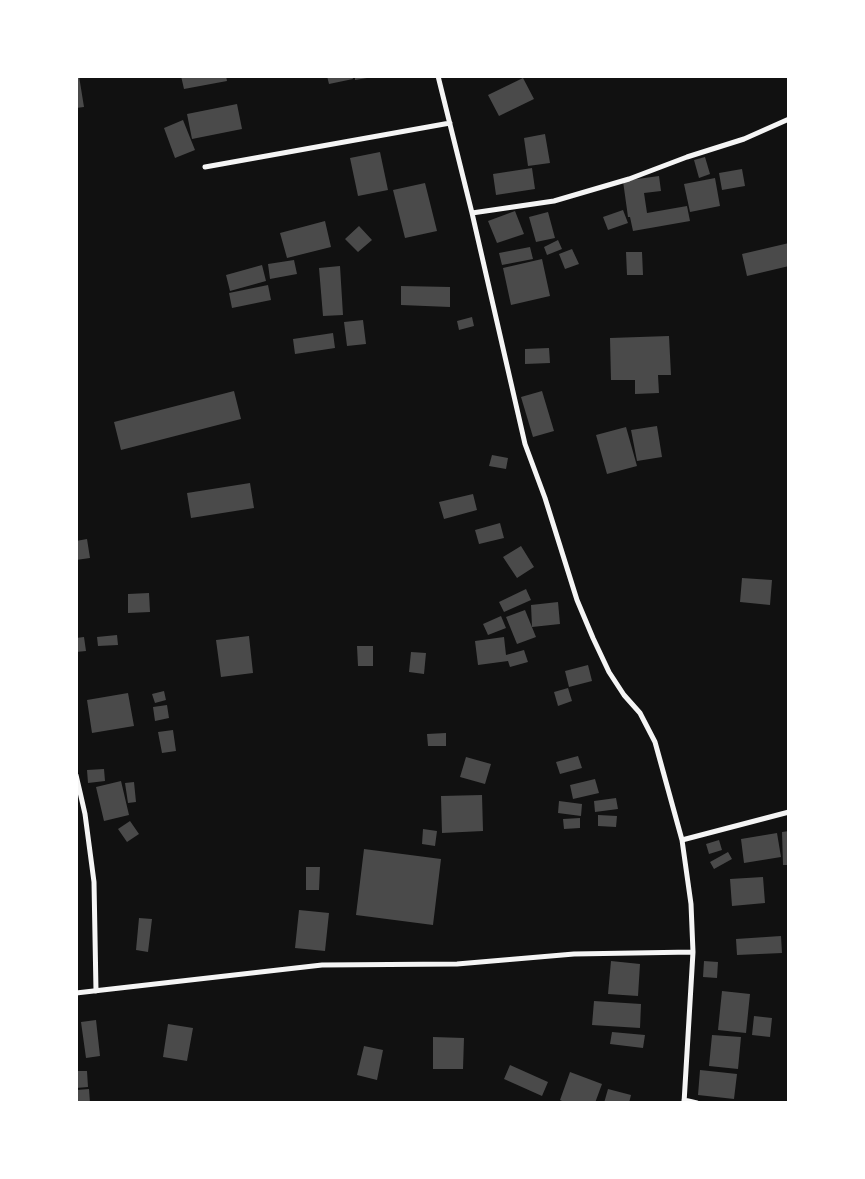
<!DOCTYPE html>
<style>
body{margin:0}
#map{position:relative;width:865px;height:1179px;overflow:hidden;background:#111;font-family:"Titillium Web",sans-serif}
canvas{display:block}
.frame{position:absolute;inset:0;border:78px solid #fff;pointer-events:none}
</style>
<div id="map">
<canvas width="865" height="1179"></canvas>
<div class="frame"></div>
</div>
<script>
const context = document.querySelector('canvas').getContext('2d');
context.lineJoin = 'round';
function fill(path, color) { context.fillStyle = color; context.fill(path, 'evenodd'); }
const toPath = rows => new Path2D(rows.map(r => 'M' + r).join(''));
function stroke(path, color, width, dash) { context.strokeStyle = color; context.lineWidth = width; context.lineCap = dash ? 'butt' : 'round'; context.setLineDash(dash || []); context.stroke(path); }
const building = toPath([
 [76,76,79,76,84,107,76,108],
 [181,76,226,76,227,81,184,89],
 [327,76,352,76,353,79,329,84],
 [355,76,373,76,373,77,355,80],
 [523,78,534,99,499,116,488,95],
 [237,104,242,129,192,139,187,114],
 [183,120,195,150,175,158,164,128],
 [545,134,550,163,528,166,524,138],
 [380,152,388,190,358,196,350,158],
 [705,157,710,174,699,178,694,160],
 [532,168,535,189,496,195,493,174],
 [742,169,745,186,722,190,719,173],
 [659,176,661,191,644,193,647,213,687,206,690,221,633,231,630,217,628,217,623,181],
 [715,178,720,206,690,212,684,184],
 [425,183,437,231,405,238,393,190],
 [623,210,628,223,608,230,603,217],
 [515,211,524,234,497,243,488,221],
 [548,212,555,238,536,242,529,217],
 [325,221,331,247,287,258,280,233],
 [359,226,372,240,358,252,345,239],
 [558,240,562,249,547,255,544,247],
 [789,243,789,266,747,276,742,254],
 [530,247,533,259,502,265,499,253],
 [572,249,579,264,565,269,559,254],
 [626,252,642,252,643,275,627,275],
 [542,259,550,296,511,305,503,268],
 [294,260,297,274,270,279,268,264],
 [262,265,266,281,230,291,226,275],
 [340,266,343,315,323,316,319,268],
 [268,285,271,300,232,308,229,293],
 [401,286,450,287,450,307,401,305],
 [472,317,474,326,459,330,457,321],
 [363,320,366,344,347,346,344,322],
 [333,333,335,348,295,354,293,339],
 [669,336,671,375,658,375,659,393,635,394,635,380,611,380,610,338],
 [549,348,550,363,525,364,525,349],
 [234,391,241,419,121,450,114,422],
 [542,391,554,431,533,437,521,397],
 [657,426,662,457,637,461,631,430],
 [626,427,637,466,607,474,596,435],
 [492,455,508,458,506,469,489,466],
 [250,483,254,508,191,518,187,493],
 [473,494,477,510,444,519,439,502],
 [500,523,504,538,479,544,475,530],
 [87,539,90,558,76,560,76,541],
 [521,546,534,567,517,578,503,557],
 [742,578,772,580,770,605,740,602],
 [526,589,531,600,504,612,499,602],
 [149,593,150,612,128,613,128,594],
 [558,602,560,624,532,627,531,605],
 [525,610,536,637,517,644,506,617],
 [501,616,506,628,488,635,483,624],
 [117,635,118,645,98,646,97,637],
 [249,636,253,673,221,677,216,640],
 [84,637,86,651,76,652,76,638],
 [504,637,506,655,524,650,528,662,510,667,508,661,478,665,475,641],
 [357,646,373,646,373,666,358,666],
 [411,652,426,653,424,674,409,672],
 [588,665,592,681,569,687,565,671],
 [568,688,572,701,558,706,554,692],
 [164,691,166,700,155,703,152,694],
 [128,693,134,726,92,733,87,700],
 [167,705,169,718,155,721,153,707],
 [173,730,176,751,162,753,158,732],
 [446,733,446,746,428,746,427,734],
 [578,756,582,768,560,774,556,762],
 [466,757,491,764,485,784,460,777],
 [104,769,105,781,88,783,87,770],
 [595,779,599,793,573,799,570,785],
 [121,781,129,815,104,821,96,787],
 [134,782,136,802,128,803,125,783],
 [482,795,483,831,442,833,441,796],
 [616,798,618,809,595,812,594,801],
 [559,801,582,804,581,816,558,813],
 [598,815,617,816,616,827,598,826],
 [580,818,580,828,564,829,563,819],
 [130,821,139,834,127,842,118,829],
 [423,829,437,831,435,846,422,844],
 [789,831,789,865,783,865,782,832],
 [777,833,781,857,744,863,741,839],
 [719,840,722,850,709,854,706,844],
 [364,849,441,859,433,925,356,915],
 [728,852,732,859,714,869,710,862],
 [306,867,320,867,319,890,306,890],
 [763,877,765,903,732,906,730,879],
 [299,910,329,913,325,951,295,948],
 [139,918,152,919,148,952,136,950],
 [781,936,782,953,737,955,736,939],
 [611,961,640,964,638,996,608,994],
 [704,961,718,962,717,978,703,977],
 [722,991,750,994,746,1033,718,1030],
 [594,1001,641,1004,640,1028,592,1025],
 [754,1016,772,1018,770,1037,752,1035],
 [96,1020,100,1056,86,1058,81,1022],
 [168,1024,193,1028,187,1061,163,1057],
 [612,1032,645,1035,643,1048,610,1044],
 [712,1035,741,1037,738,1069,709,1066],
 [433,1037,464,1038,463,1069,433,1069],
 [364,1046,383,1050,377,1080,357,1075],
 [510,1065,548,1082,542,1096,504,1079],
 [700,1070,737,1074,734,1099,698,1095],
 [76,1071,87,1071,88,1087,76,1088],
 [570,1072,602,1084,595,1103,566,1103,560,1100],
 [89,1089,90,1103,76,1103,76,1090],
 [608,1089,631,1095,629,1103,604,1103]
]);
const minor = toPath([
 [438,76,472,213,525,444,545,498,577,600,593,638,609,672,624,695,640,713,655,742,682,840,691,904,693,952,684,1103],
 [205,167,450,123],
 [472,213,554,201,629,179,687,157,744,139,789,119],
 [76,775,80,792],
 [76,790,80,792,85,814,94,882,96,991],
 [682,840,789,812],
 [76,993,322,965,457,964,574,954,693,952],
 [684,1100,697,1103]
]);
fill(building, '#4a4a4a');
stroke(minor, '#f5f5f5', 5);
</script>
